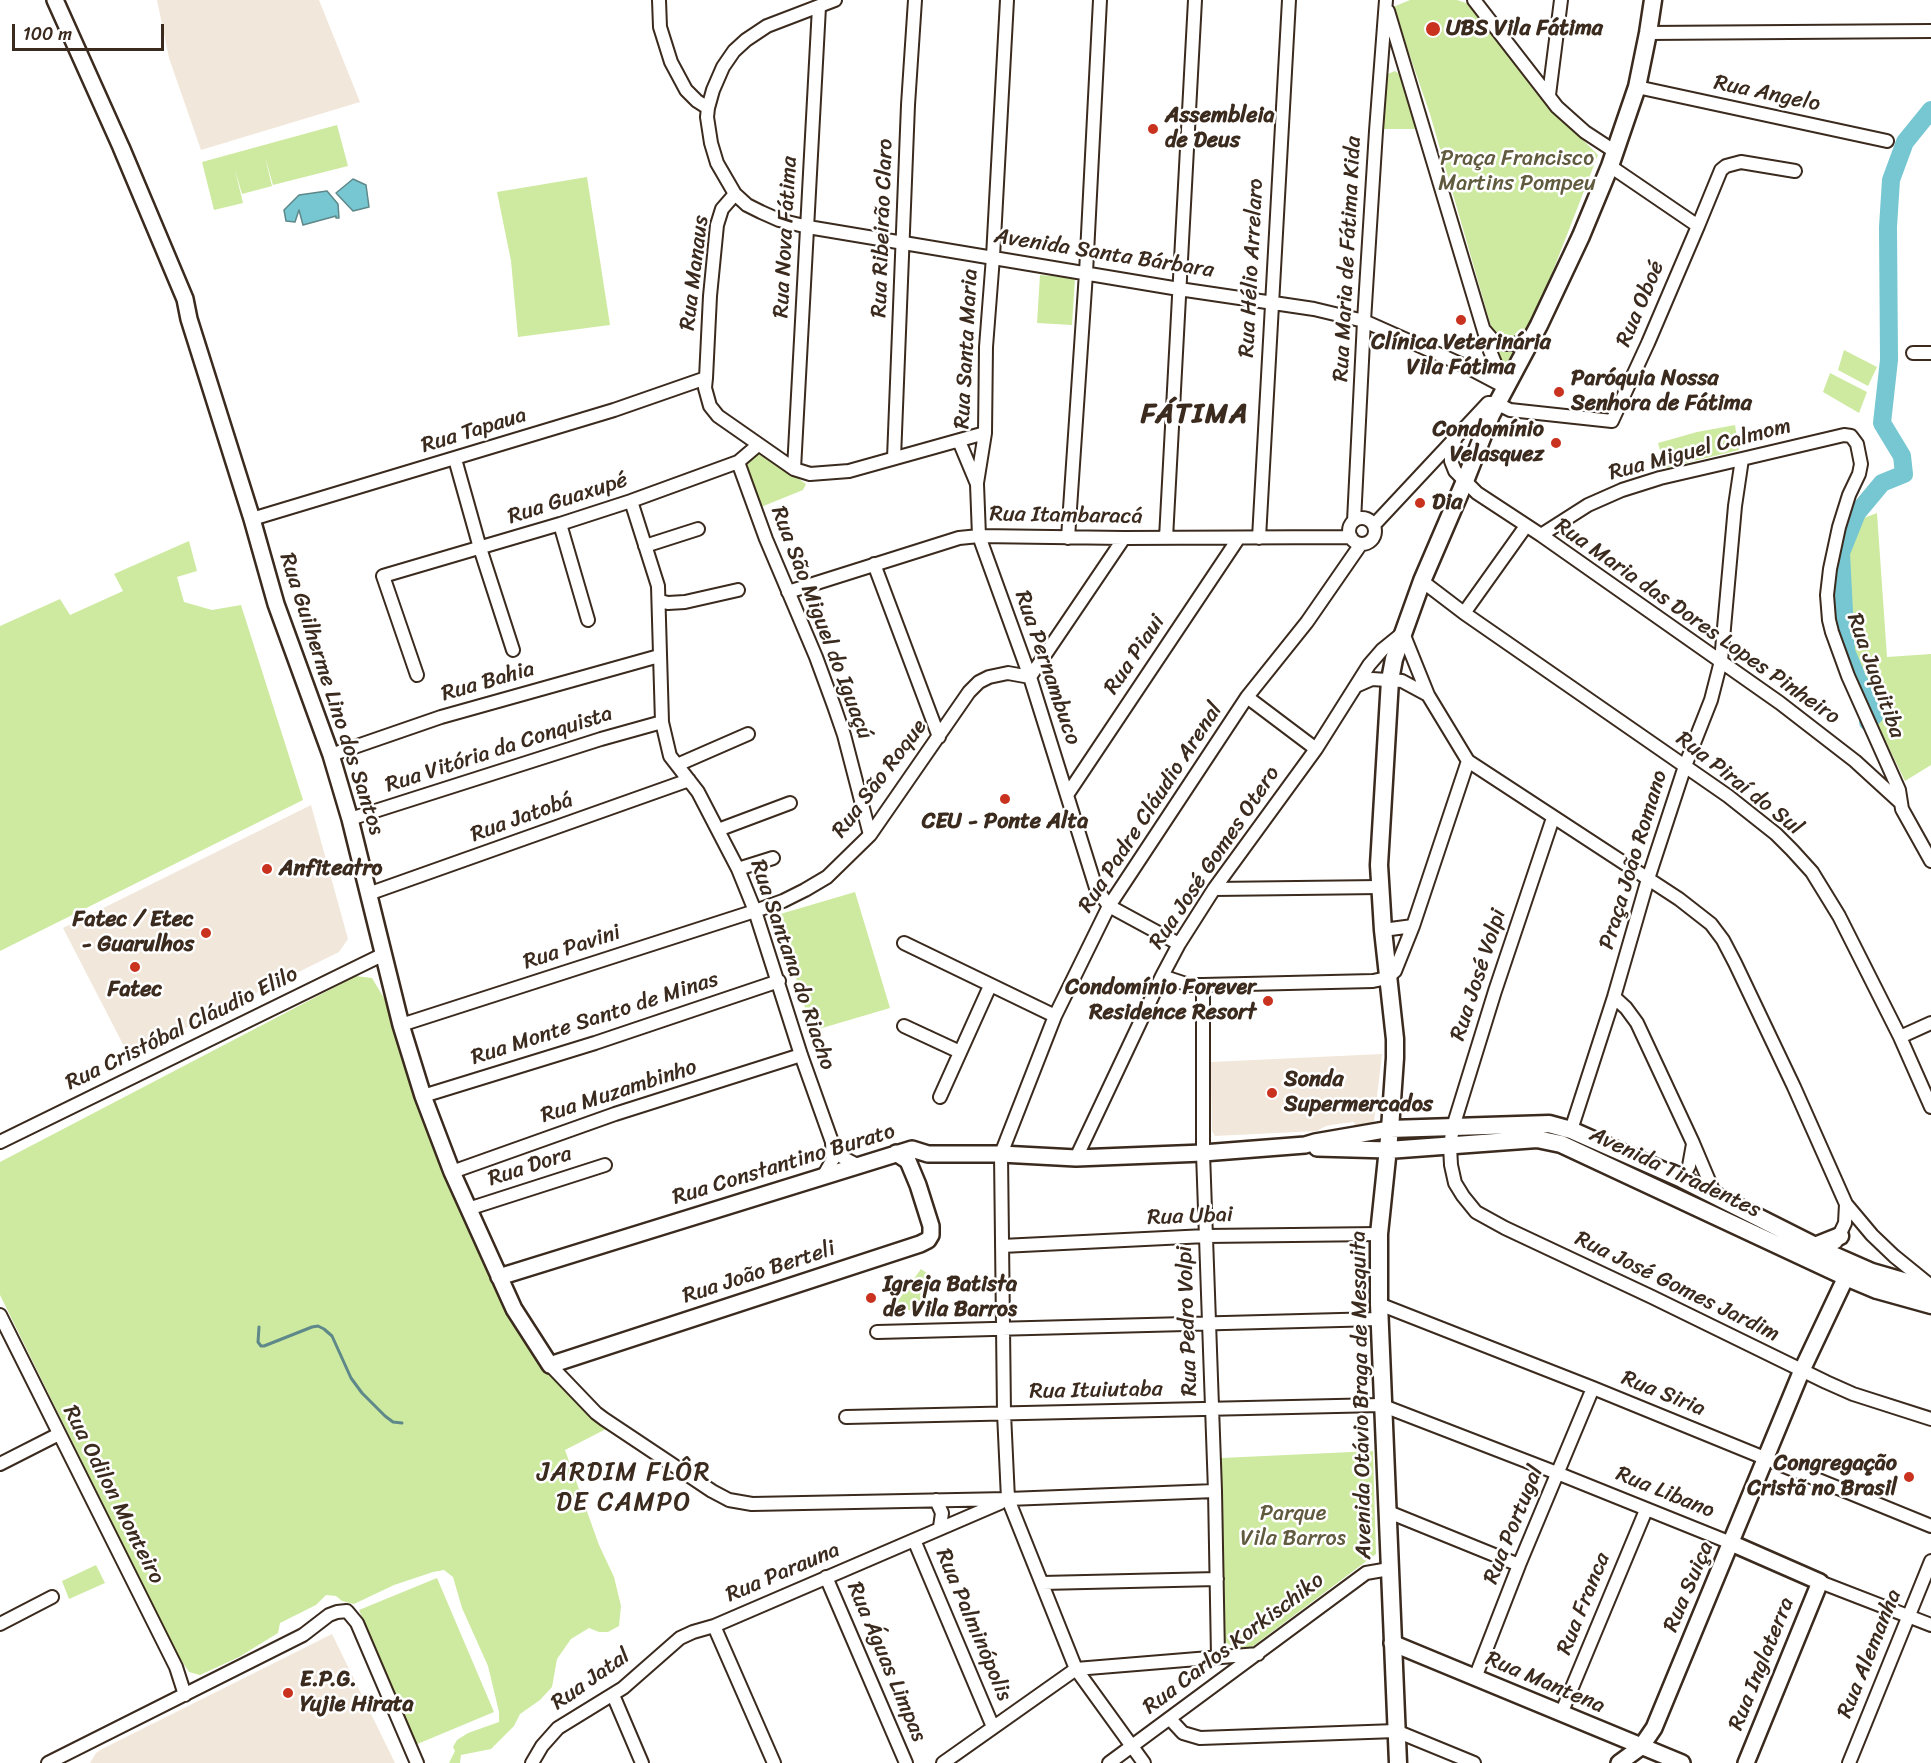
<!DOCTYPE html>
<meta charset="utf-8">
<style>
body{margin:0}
#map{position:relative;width:1931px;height:1763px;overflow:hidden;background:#fff;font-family:Sriracha,sans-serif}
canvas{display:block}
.scale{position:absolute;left:12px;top:24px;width:152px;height:27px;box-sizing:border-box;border:3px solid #3b2a1e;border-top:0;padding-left:8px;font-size:18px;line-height:21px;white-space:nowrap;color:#3b2a1e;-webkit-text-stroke:4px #fff;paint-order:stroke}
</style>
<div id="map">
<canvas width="1931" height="1763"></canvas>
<div class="scale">100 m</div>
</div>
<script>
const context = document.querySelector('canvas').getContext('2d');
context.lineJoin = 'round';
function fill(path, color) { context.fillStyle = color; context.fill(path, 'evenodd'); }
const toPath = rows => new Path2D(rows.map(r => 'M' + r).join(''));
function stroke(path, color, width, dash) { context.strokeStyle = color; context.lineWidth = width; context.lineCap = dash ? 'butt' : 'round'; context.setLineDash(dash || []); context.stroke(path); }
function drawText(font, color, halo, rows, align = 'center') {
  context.font = font + ' Sriracha,sans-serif'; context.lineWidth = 5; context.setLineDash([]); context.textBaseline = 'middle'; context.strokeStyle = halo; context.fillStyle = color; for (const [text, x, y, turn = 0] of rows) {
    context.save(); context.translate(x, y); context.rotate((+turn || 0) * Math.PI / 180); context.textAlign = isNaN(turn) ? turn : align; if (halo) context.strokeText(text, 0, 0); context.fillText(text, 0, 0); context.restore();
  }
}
const built = toPath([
 [157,0,319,0,360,102,201,150,169,58],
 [311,805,348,939,339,952,129,1056,63,928],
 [1382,1054,1374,1122,1370,1126,1356,1129,1354,1122,1337,1124,1326,1126,1317,1131,1215,1136,1212,1131,1211,1062],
 [332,1634,395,1763,90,1763,96,1753,102,1749]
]);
const green = toPath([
 [1410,0,1457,0,1469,4,1536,93,1598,155,1528,335,1506,337,1492,330,1430,114,1393,7],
 [1395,71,1405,78,1422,129,1377,129,1385,75],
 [337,125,348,166,273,185,265,157,272,186,242,194,235,170,243,203,214,210,202,162],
 [587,177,610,325,518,337,511,261,497,192],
 [1040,275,1075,278,1072,325,1037,323],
 [1491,343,1511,349,1514,352,1502,369],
 [1844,350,1877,367,1868,386,1838,370],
 [1830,373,1867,392,1859,413,1823,392],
 [1735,425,1739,450,1665,468,1658,443,1697,432],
 [761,452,806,484,803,490,761,507,745,465],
 [1877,513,1887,657,1931,654,1931,765,1905,781,1832,631,1840,527],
 [189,541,197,571,177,577,184,602,212,610,241,605,303,800,0,951,0,626,60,599,70,615,123,591,114,574],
 [855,892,890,1008,812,1031,777,915],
 [356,976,372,978,384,998,413,1089,438,1156,496,1288,533,1351,565,1390,610,1427,565,1450,599,1545,614,1577,621,1606,619,1626,608,1632,599,1632,589,1628,571,1639,557,1659,552,1687,540,1700,520,1714,514,1726,491,1749,461,1755,460,1763,449,1763,455,1751,453,1747,457,1740,468,1733,499,1722,499,1712,488,1666,462,1608,453,1577,444,1570,433,1572,394,1585,354,1604,342,1601,336,1596,326,1595,316,1605,280,1623,278,1633,239,1657,200,1675,189,1672,175,1651,0,1295,0,1162],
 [921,1269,938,1281,915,1314,897,1302],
 [1373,1451,1376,1554,1249,1649,1236,1648,1223,1641,1221,1458],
 [96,1565,105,1583,69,1599,62,1581],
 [437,1578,494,1712,415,1745,359,1610]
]);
const water = toPath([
 [353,179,366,185,369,207,353,211,336,193,353,179],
 [327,191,338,204,339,218,336,218,336,216,303,225,299,210,295,222,286,221,284,210,299,195,327,191]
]);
const stream = toPath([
 [259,1327,258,1342,261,1346,264,1346,312,1327,318,1326,324,1329,332,1336,351,1378,362,1393,385,1416,393,1422,402,1423]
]);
const river = toPath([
 [1868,722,1883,706,1859,682,1846,651,1841,553,1857,513,1882,483,1904,474,1902,456,1882,423,1889,360,1888,227,1891,180,1905,142,1931,110]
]);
const minor = toPath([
 [659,0,660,27,671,62,686,90,697,101,708,108,707,117,711,143,717,163,735,194,722,209,717,225,710,296,706,378,705,388,710,406,718,416,794,469,810,474,849,471,985,433],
 [1474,0,1557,107,1585,132,1614,151],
 [1388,11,1490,351,1505,387],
 [1648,33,1931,31],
 [1637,87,1887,141],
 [1549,95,1561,0],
 [708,108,713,90,723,67,734,51,746,40,767,26,835,0],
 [735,194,747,205,761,212,779,220,808,227,1179,289,1314,309,1364,321,1465,366,1505,387],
 [1698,226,1721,170,1726,166,1741,162,1795,171],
 [1485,331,1492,339,1505,344,1515,344,1533,336],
 [1913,353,1931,353],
 [1455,440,1451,451,1451,461,1455,471,1477,493,1541,535,1780,703,1855,761,1901,803],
 [959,441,977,484,979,536,1030,677,1096,888,1109,906,1179,944],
 [894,458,908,105,915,0],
 [455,459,480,548,513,650],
 [738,462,766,539,816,657,834,706,844,735,870,835],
 [794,469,819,7],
 [977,483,985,433,986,347,993,257,1007,0],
 [631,501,658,586,662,722,670,756,698,792,738,869,755,911,801,1055,832,1142,842,1157,857,1165],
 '1349 531a13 13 0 1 1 26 0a13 13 0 1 1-26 0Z',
 [252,519,614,410,706,378],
 [1354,521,1364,321,1376,131,1386,0],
 [560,524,588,620],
 [1374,525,1488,403,1496,403,1510,410,1612,421,1648,343,1698,226,1610,166],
 [1541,535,1588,505,1622,490,1660,478,1742,459,1844,435,1851,436,1857,444,1861,464,1859,474,1849,495,1839,527,1830,569,1827,595,1829,620,1832,632,1848,676,1899,790,1902,809,1931,861],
 [1068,538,1086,273,1100,0],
 [1166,538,1195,0],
 [1259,538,1289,0],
 [645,546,698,529],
 [874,564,939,737],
 [1422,581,1464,613,1728,796,1776,834,1792,850,1812,872,1839,916,1900,1037,1931,1107],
 [788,592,959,538,979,536,1124,538,1351,537],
 [660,601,668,603,685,602,738,590],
 [1464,613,1526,526],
 [417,675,383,576,560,524,631,501,738,462,758,445],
 [1030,677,1124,538],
 [1356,686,1372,679,1402,681,1428,695],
 [1247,697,1316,749],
 [331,755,441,717,659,656],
 [677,765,748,734],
 [1067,795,1238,539],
 [1553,818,1495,991,1453,1127,1450,1146,1451,1165,1455,1183,1463,1196,1476,1212,1505,1228,1652,1297,1826,1382,1853,1394,1931,1419],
 [350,819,601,739,662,722],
 [718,830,790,803],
 [738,869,773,858],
 [1214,889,1380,887],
 [368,894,689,780],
 [1383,930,1413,926],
 [904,943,1055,1016],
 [1162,976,1189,985,1203,985,1373,981,1387,978,1395,971,1413,926,1468,761],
 [1203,985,1203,1153,1215,1491,1218,1656],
 [1614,997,1626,1008,1637,1023,1693,1143,1715,1195],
 [401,1025,755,911,783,901,805,890,827,877,870,835,969,692,979,682,989,677,1008,673,1030,677],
 [904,1026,960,1052],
 [1900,1037,1931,1023],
 [423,1096,595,1043,779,981],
 [940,1097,990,986],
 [1571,1130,1614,997,1648,879,1685,766,1711,700,1721,661,1735,506,1742,459],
 [0,1142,384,954],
 [1076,1158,1162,976,1179,944,1214,889,1316,749,1369,665,1382,650,1403,633,1428,695,1468,761,1679,899,1711,924,1723,940,1735,963,1794,1087,1846,1204,1872,1235,1894,1256,1931,1286],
 [452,1172,615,1114,801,1055],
 [824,1175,833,1159,832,1143],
 [1682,1179,1689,1166,1693,1144],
 [468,1209,605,1165],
 [1836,1242,1845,1223,1846,1204],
 [1002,1246,1206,1236,1379,1234],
 [1379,1304,1593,1388,1931,1526],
 [0,1315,176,1667,185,1695],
 [877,1332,1379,1319],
 [550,1365,596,1413,604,1419,712,1491,729,1500,752,1504,1008,1499,1215,1491],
 [846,1417,1381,1405,1557,1473,1731,1543],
 [0,1464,59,1434],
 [936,1500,942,1513,940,1527],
 [1386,1511,1519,1565],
 [914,1540,993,1727],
 [826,1577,906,1763],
 [1820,1582,1931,1625],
 [1042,1583,1217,1579],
 [0,1624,52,1597],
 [1475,1678,1519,1565,1593,1388],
 [613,1695,642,1763],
 [1561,1714,1646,1510],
 [1170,1719,1183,1733,1200,1738,1396,1731,1474,1763],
 [48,1763,303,1635,329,1615,337,1612,347,1611,357,1623,417,1763],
 [532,1763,542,1746,558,1728,623,1688,680,1638,693,1632,714,1626],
 [774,1763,714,1626,1000,1503],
 [943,1763,1076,1669,1258,1654],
 [1109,1763,1366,1573,1389,1569],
 [1144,1763,1076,1669,1008,1499,1004,1413,1001,1154,1055,1016,1109,906,1247,697,1307,622,1361,544],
 [1849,1763,1931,1561]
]);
const tertiary = toPath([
 [55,0,121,147,185,299,189,319,252,519,276,604,331,755,350,819,401,1025,423,1096,452,1172,514,1309,550,1365,920,1244,928,1240,931,1235,931,1226,918,1185,908,1161,896,1153],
 [1317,1148,1388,1150],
 [499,1277,912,1149,928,1154,1001,1154,1076,1158,1203,1153,1305,1145,1315,1142,1390,1129],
 [1731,1543,1820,1582,1746,1763],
 [1392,1643,1682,1763],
 [1619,1763,1641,1747,1654,1728,1802,1370,1846,1277]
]);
const secondary = toPath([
 [1390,1129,1549,1124,1571,1130,1682,1179,1831,1254,1872,1272,1931,1289],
 [1388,1150,1537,1139,1561,1144,1846,1277,1877,1290,1931,1305],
 [1815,1246,1840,1236],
 [1398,1763,1379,1304,1379,1234,1390,1129,1395,1058,1395,1039,1383,930,1379,865,1390,680,1394,659,1422,581,1465,481,1491,415,1539,325,1581,236,1610,166,1637,87,1648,33,1653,0]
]);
const markers = [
 [1433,29,8,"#c8321e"],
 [1153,129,6,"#c8321e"],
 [1461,320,6,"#c8321e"],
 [1559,392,6,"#c8321e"],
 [1556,443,6,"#c8321e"],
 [1420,503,6,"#c8321e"],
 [1005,799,6,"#c8321e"],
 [267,869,6,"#c8321e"],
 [206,933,6,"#c8321e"],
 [135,967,6,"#c8321e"],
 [1268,1001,6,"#c8321e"],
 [1272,1093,6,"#c8321e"],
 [871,1298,6,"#c8321e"],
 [1909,1477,6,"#c8321e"],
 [288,1693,6,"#c8321e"]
];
const poiNames = [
 ["UBS Vila Fátima",1446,29],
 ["Assembleia",1165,116],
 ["de Deus",1165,141],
 ["Clínica Veterinária",1461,343,"center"],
 ["Vila Fátima",1461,368,"center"],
 ["Paróquia Nossa",1571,379],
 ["Senhora de Fátima",1571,404],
 ["Condomínio",1544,430,"right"],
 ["Velasquez",1544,455,"right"],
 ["Dia",1432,503],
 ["CEU - Ponte Alta",1005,822,"center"],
 ["Anfiteatro",279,869],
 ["Fatec / Etec",194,920,"right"],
 ["- Guarulhos",194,945,"right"],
 ["Condomínio Forever",1256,988,"right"],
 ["Residence Resort",1256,1013,"right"],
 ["Fatec",135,990,"center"],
 ["Sonda",1284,1080],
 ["Supermercados",1284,1105],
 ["Igreja Batista",883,1285],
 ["de Vila Barros",883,1310],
 ["Congregação",1897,1464,"right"],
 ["Cristã no Brasil",1897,1489,"right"],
 ["E.P.G.",300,1680],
 ["Yujie Hirata",300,1705]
];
const streetNames = [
 ["Rua Angelo",1767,94,12],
 ["Rua Ribeirão Claro",883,228,-88],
 ["Rua Nova Fátima",786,237,-87],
 ["Avenida Santa Bárbara",1104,254,9],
 ["Rua Maria de Fátima Kida",1348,259,-87],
 ["Rua Hélio Arrelaro",1252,268,-87],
 ["Rua Manaus",695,273,-83],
 ["Rua Oboé",1641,304,-67],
 ["Rua Santa Maria",967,349,-87],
 ["Rua Tapaua",474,431,-17],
 ["Rua Miguel Calmom",1700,450,-15],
 ["Rua Guaxupé",568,499,-18],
 ["Rua Itambaracá",1066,516,1],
 ["Rua Maria das Dores Lopes Pinheiro",1697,622,35],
 ["Rua São Miguel do Iguaçú",821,623,69],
 ["Rua Piaui",1135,655,-56],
 ["Rua Pernambuco",1047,668,71],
 ["Rua Juquitiba",1875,676,70],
 ["Rua Bahia",488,682,-16],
 ["Rua Guilherme Lino dos Santos",331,694,72],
 ["Rua Vitória da Conquista",499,750,-18],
 ["Rua São Roque",880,779,-53],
 ["Rua Piraí do Sul",1739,784,38],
 ["Rua Padre Cláudio Arenal",1151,808,-57],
 ["Rua Jatobá",522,818,-20],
 ["Rua José Gomes Otero",1215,858,-56],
 ["Praça João Romano",1634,860,-73],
 ["Rua Pavini",572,948,-18],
 ["Rua Santana do Riacho",792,965,71],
 ["Rua José Volpi",1479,975,-72],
 ["Rua Monte Santo de Minas",595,1019,-18],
 ["Rua Cristóbal Cláudio Elilo",182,1029,-26],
 ["Rua Muzambinho",619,1092,-18],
 ["Rua Constantino Burato",784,1165,-17],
 ["Rua Dora",530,1167,-18],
 ["Avenida Tiradentes",1675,1173,25],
 ["Rua Ubai",1190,1217,-2],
 ["Rua João Berteli",759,1273,-18],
 ["Rua José Gomes Jardim",1677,1287,26],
 ["Rua Pedro Volpi",1188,1321,-92],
 ["Rua Ituiutaba",1096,1391,-1],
 ["Rua Siria",1663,1394,22],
 ["Avenida Otávio Braga de Mesquita",1362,1395,-91],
 ["Rua Libano",1665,1493,22],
 ["Rua Odilon Monteiro",113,1495,63],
 ["Rua Portugal",1514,1525,-68],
 ["Rua Parauna",783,1573,-23],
 ["Rua Suiça",1689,1587,-67],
 ["Rua Franca",1584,1604,-68],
 ["Rua Palminópolis",973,1625,67],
 ["Rua Carlos Korkischiko",1234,1644,-37],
 ["Rua Alemanha",1870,1654,-68],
 ["Rua Águas Limpas",886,1662,67],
 ["Rua Inglaterra",1762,1664,-68],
 ["Rua Jatal",591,1680,-35],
 ["Rua Mantena",1545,1683,23]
];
const parkNames = [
 ["Praça Francisco",1517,159],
 ["Martins Pompeu",1517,184],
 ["Parque",1293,1514],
 ["Vila Barros",1293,1539]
];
const quarterNames = [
 ["JARDIM FLÔR",624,1473],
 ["DE CAMPO",624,1503]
];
const districtNames = [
 ["FÁTIMA",1195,415]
];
fill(built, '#f2e7db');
fill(green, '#ceeaa0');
fill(water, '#76c7d1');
stroke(water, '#5e8889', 1.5);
stroke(stream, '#5e8889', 3);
stroke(river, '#76c7d1', 18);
stroke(minor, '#3b2a1e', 16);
stroke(tertiary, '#3b2a1e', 20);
stroke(secondary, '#3b2a1e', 21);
stroke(minor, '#fff', 12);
stroke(tertiary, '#fff', 15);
stroke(secondary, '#fff', 16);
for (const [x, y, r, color] of markers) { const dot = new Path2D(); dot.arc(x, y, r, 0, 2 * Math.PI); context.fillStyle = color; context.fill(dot); stroke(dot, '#fff', 2); }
drawText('bold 22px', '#3b2a1e', '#fff', poiNames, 'left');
drawText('22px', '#3b2a1e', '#fff', streetNames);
drawText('22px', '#605a3e', '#fff', parkNames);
context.letterSpacing = '1.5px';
drawText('26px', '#3b2a1e', '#fff', quarterNames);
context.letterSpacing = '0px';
context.letterSpacing = '1.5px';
drawText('bold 28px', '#3b2a1e', '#fff', districtNames);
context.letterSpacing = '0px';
</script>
